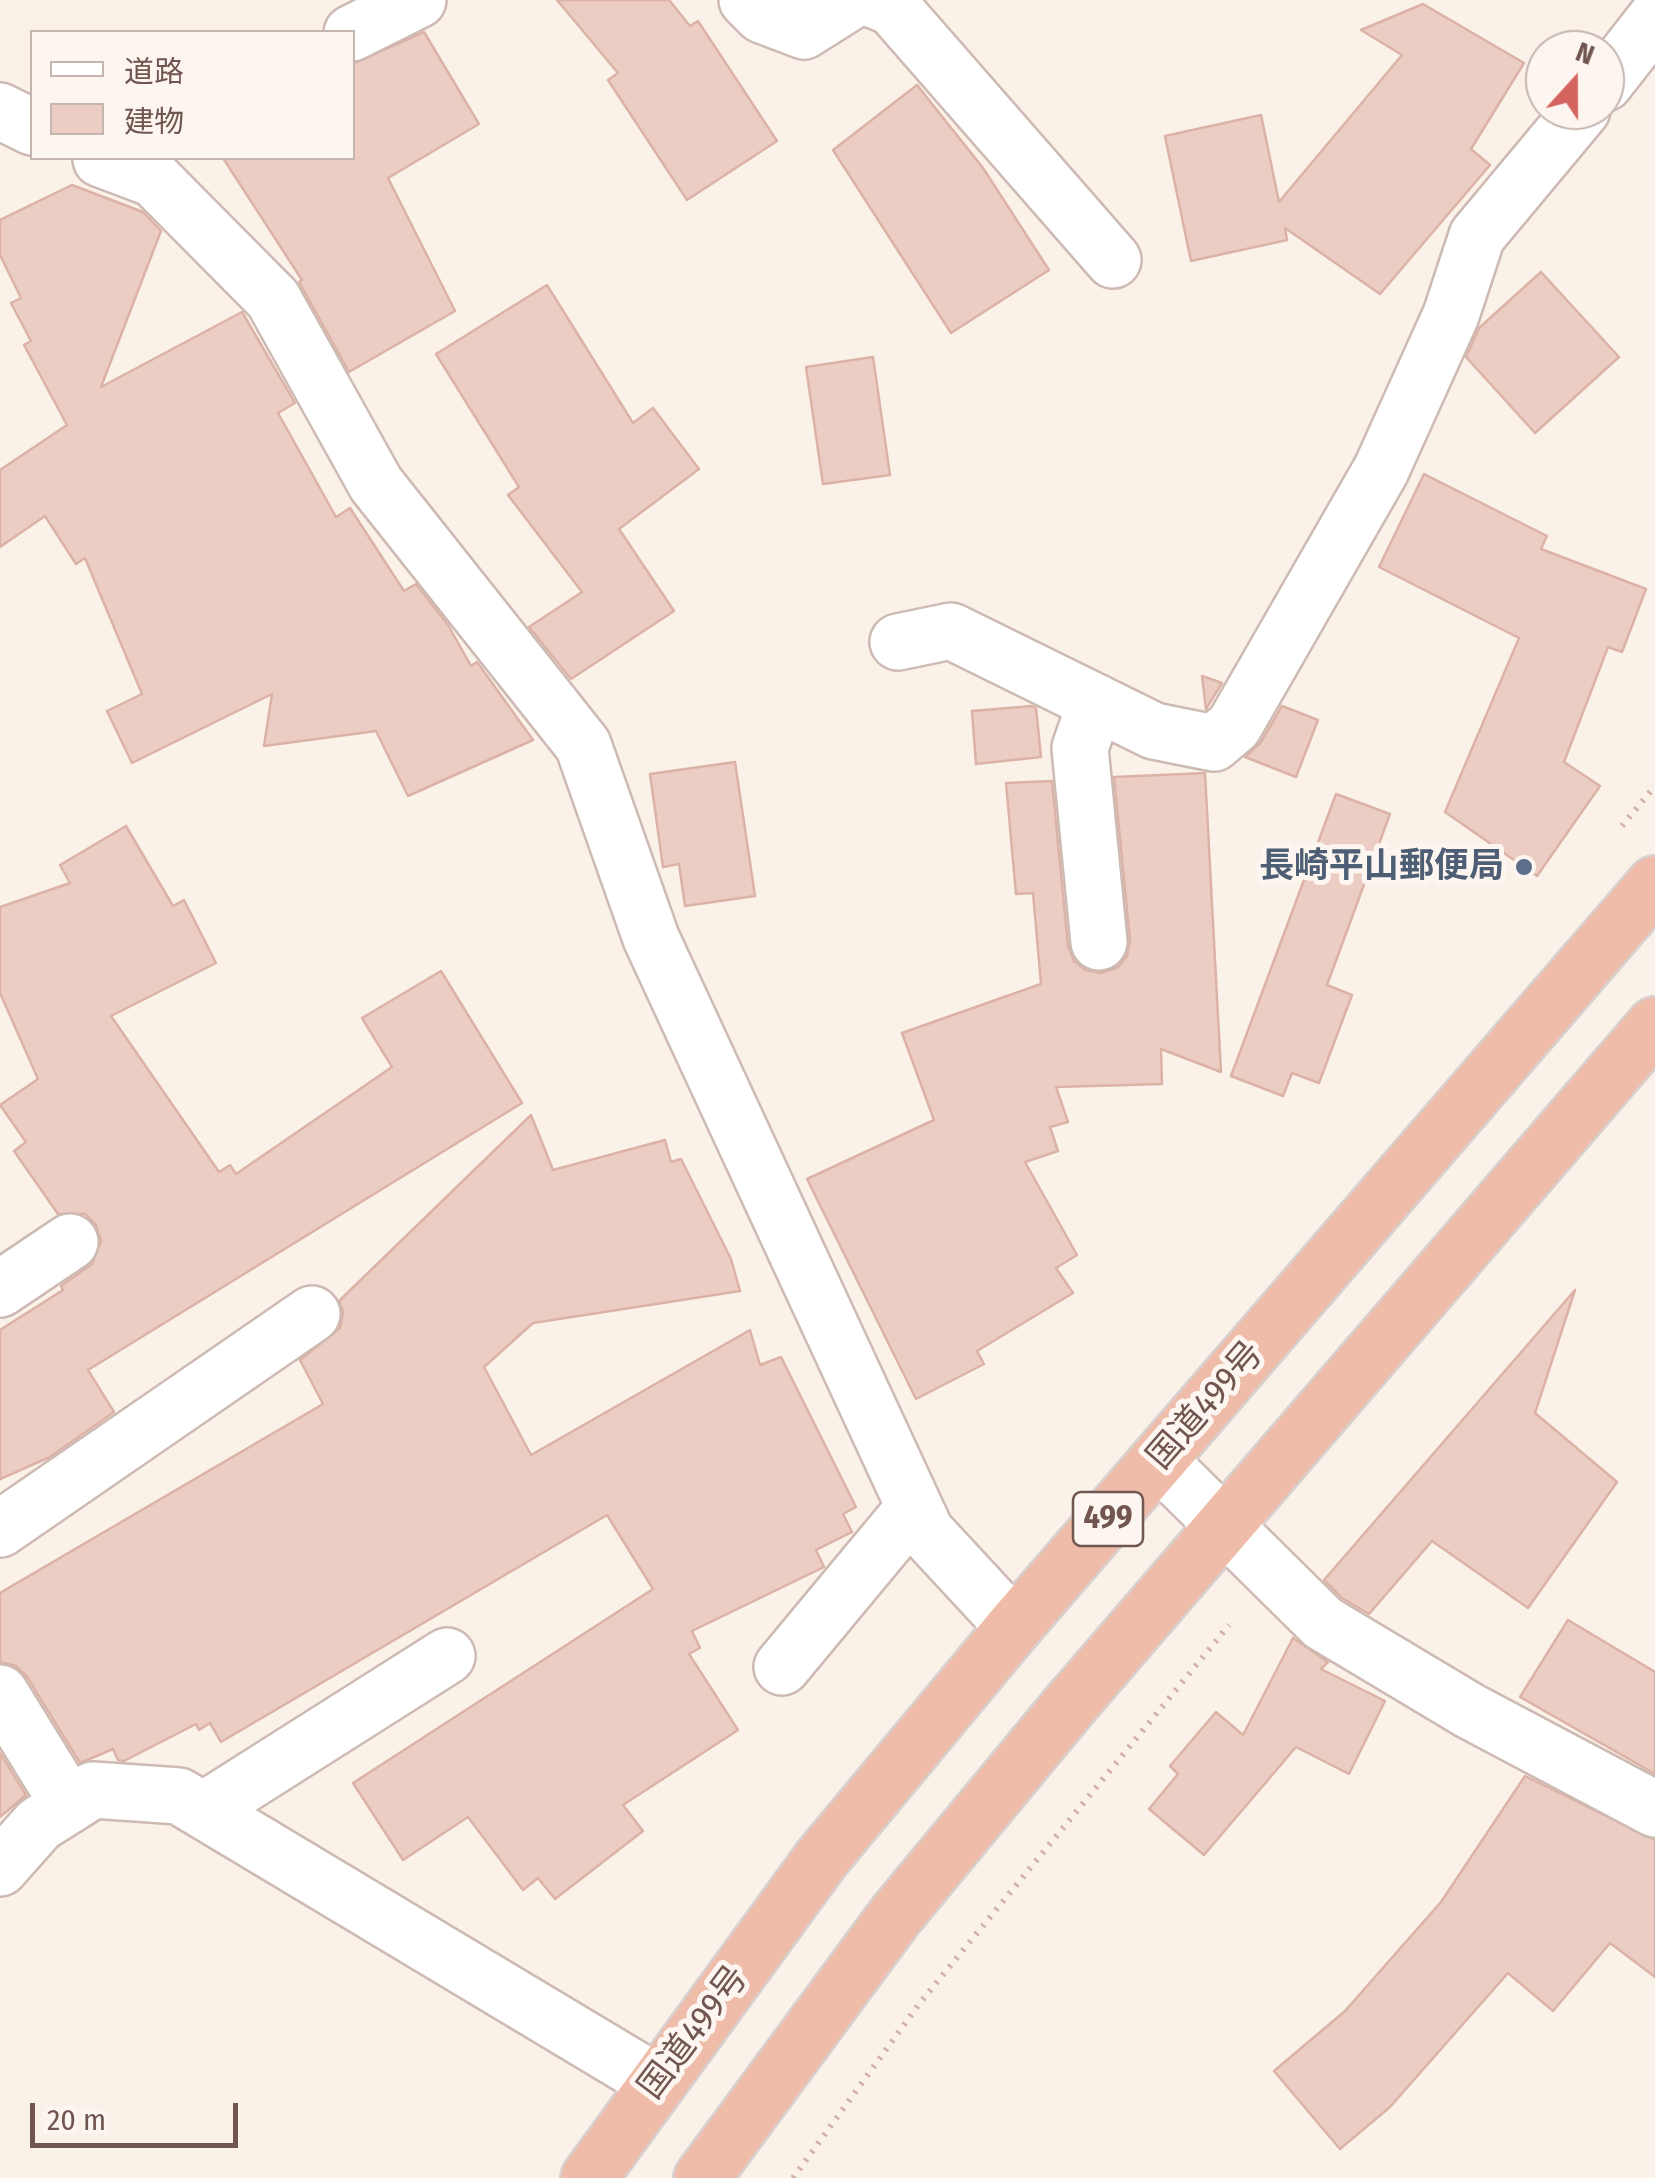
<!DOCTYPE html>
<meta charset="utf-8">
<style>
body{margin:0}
#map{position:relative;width:1655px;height:2178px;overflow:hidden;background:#faf1e9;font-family:"Fira Sans Condensed","Noto Sans JP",sans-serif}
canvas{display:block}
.legend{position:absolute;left:30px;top:30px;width:325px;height:130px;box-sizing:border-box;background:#fdf5ef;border:2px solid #c5b5af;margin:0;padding:12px 18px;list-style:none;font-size:30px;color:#715650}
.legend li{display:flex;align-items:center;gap:20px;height:50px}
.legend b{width:50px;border:2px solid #c5b5af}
.north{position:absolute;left:1525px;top:30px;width:100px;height:100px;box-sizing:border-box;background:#fdf5ef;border:2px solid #c5b5af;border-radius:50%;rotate:21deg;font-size:28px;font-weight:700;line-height:40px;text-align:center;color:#715650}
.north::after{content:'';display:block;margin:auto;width:35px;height:45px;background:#d4645e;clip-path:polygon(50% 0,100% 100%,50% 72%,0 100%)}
.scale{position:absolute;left:30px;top:2103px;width:208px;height:45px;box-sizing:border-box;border:5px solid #715650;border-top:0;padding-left:12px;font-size:30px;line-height:35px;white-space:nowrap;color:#715650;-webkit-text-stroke:8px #fdf5ef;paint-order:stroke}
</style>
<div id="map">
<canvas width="1655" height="2178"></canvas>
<ul class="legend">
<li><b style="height:12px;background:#fff"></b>道路</li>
<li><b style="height:28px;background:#eccdc4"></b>建物</li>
</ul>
<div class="north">N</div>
<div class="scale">20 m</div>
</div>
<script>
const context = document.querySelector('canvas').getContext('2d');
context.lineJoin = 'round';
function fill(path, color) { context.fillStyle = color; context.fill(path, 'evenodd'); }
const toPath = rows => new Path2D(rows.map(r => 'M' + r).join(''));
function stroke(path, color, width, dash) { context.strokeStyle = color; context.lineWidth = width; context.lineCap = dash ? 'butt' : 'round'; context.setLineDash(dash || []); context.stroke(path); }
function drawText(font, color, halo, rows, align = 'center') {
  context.font = font + ' "Fira Sans Condensed","Noto Sans JP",sans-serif'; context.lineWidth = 10; context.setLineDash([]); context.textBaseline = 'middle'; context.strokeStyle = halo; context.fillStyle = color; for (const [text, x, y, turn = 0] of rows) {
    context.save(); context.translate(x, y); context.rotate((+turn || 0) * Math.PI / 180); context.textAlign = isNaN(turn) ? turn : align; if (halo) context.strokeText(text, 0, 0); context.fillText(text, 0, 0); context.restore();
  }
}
const building = toPath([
 [557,0,669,0,690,26,698,21,777,141,687,200,608,80,618,73,557,0],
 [1423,4,1524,63,1471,149,1490,165,1380,294,1285,228,1287,240,1191,261,1165,136,1261,115,1279,202,1402,55,1361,30,1423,4],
 [424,32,479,124,388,178,455,311,349,372,299,282,302,280,223,158,352,158,352,64,424,32],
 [917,85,983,168,1049,270,951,333,833,150,917,85],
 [72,185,143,212,161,231,101,387,242,312,295,403,278,413,336,517,350,508,404,591,416,584,448,625,471,666,477,662,533,740,408,796,376,731,264,746,272,694,132,763,107,711,142,694,85,558,76,564,45,516,0,547,0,470,67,425,24,345,31,341,11,303,21,298,0,255,0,220,72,185],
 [1541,272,1619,357,1535,433,1466,357,1479,328,1541,272],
 [547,285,633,423,653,408,699,469,619,529,674,611,571,679,529,627,582,592,508,495,519,487,436,354,547,285],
 [873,357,890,475,823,484,806,367,873,357],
 [1424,474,1547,536,1541,549,1646,589,1622,652,1608,647,1564,762,1600,786,1537,876,1445,812,1519,638,1379,567,1424,474],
 [1202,676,1222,683,1206,709,1202,676],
 [1032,706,1036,708,1041,757,976,764,972,711,1032,706],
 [1282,706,1318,720,1296,777,1245,757,1261,742,1282,706],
 [735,762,755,896,685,906,679,864,663,867,650,774,735,762],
 [1205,773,1221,1072,1161,1049,1162,1084,1056,1087,1068,1122,1050,1127,1058,1151,1025,1162,1077,1255,1056,1268,1073,1293,977,1351,984,1364,916,1399,807,1179,934,1120,902,1033,1041,984,1033,893,1016,894,1006,783,1052,781,1068,946,1074,961,1085,970,1101,973,1118,967,1127,956,1130,940,1114,777,1205,773],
 [1336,794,1390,814,1327,985,1352,995,1319,1083,1292,1073,1283,1096,1231,1076,1336,794],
 [126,826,173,906,184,900,216,963,111,1016,219,1172,230,1165,236,1174,392,1067,362,1018,441,971,522,1103,88,1370,114,1412,50,1457,0,1479,0,1330,63,1290,61,1286,92,1264,101,1241,96,1225,85,1214,58,1214,14,1151,26,1142,0,1105,38,1079,0,993,0,907,70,883,60,865,126,826],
 [531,1115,553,1170,665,1140,671,1162,681,1159,731,1259,740,1291,533,1323,484,1367,531,1455,750,1330,760,1365,781,1357,856,1507,843,1514,852,1532,816,1550,824,1567,692,1631,700,1648,689,1654,738,1730,623,1805,643,1831,555,1899,538,1878,523,1890,468,1817,403,1860,353,1783,653,1589,607,1515,221,1742,210,1723,199,1730,196,1724,124,1761,118,1760,113,1749,80,1763,27,1677,16,1666,0,1662,0,1593,323,1404,300,1360,340,1328,343,1312,339,1301,531,1115],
 [1575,1290,1535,1413,1617,1482,1528,1608,1432,1541,1369,1614,1342,1598,1324,1580,1575,1290],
 [1568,1620,1655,1672,1655,1774,1520,1697,1568,1620],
 [1293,1638,1328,1662,1321,1669,1385,1701,1349,1774,1296,1747,1204,1855,1149,1809,1178,1774,1170,1766,1216,1712,1243,1735,1293,1638],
 [0,1753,26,1795,0,1817,0,1753],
 [1525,1776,1655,1840,1655,1977,1610,1943,1553,2011,1508,1973,1390,2107,1340,2149,1274,2071,1345,2011,1441,1902,1525,1776]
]);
const path = toPath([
 [1622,826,1655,786],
 [793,2178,919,2004,1229,1625]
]);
const minor = toPath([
 [747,0,762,15,804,31,853,0],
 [874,0,892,7,1113,260],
 [352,33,418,0],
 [1605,83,1655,19],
 [0,111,32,127],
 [105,158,101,159,154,179,273,299,376,484,583,745,651,938,926,1532,1014,1627],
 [898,642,951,631,1154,731,1214,743,1234,726,1381,470,1451,315,1477,236,1582,110],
 [1096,702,1080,748,1099,942],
 [0,1289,70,1242],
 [1159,1461,1323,1623,1470,1711,1655,1809],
 [0,1529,312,1314],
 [782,1667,914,1508],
 [0,1693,69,1805],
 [204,1810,447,1656],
 [0,1868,39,1824,93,1790,179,1796,656,2082]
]);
const trunk = toPath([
 [589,2178,822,1858,1014,1627,1655,884],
 [702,2178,896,1915,1069,1706,1655,1025]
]);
const markers = [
 [1524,867,10,"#5c6f8a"]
];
const shields = [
 [1108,1519,70]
];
const shieldNames = [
 ["499",1108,1519]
];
const serviceNames = [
 ["長崎平山郵便局",1504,867]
];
const streetNames = [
 ["国道499号",1206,1406,-49],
 ["国道499号",694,2033,-53]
];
fill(building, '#eccdc4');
stroke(building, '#dcb2a7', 2.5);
stroke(minor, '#cdbab3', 60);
stroke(trunk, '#d7d0ce', 60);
stroke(path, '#d1b0a7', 6, [2.5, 8]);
stroke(minor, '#fff', 55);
stroke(trunk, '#eebca9', 55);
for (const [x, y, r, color] of markers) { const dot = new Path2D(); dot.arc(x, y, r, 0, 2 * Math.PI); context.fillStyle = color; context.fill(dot); stroke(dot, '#fdf5ef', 4); }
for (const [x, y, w] of shields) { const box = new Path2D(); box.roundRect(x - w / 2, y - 27, w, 54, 8); context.fillStyle = '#fdf5ef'; context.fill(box); stroke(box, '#715650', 2.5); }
drawText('bold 32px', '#715650', null, shieldNames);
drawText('bold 35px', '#4e5e75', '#fdf5ef', serviceNames, 'right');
drawText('35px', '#715650', '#fdf5ef', streetNames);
</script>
